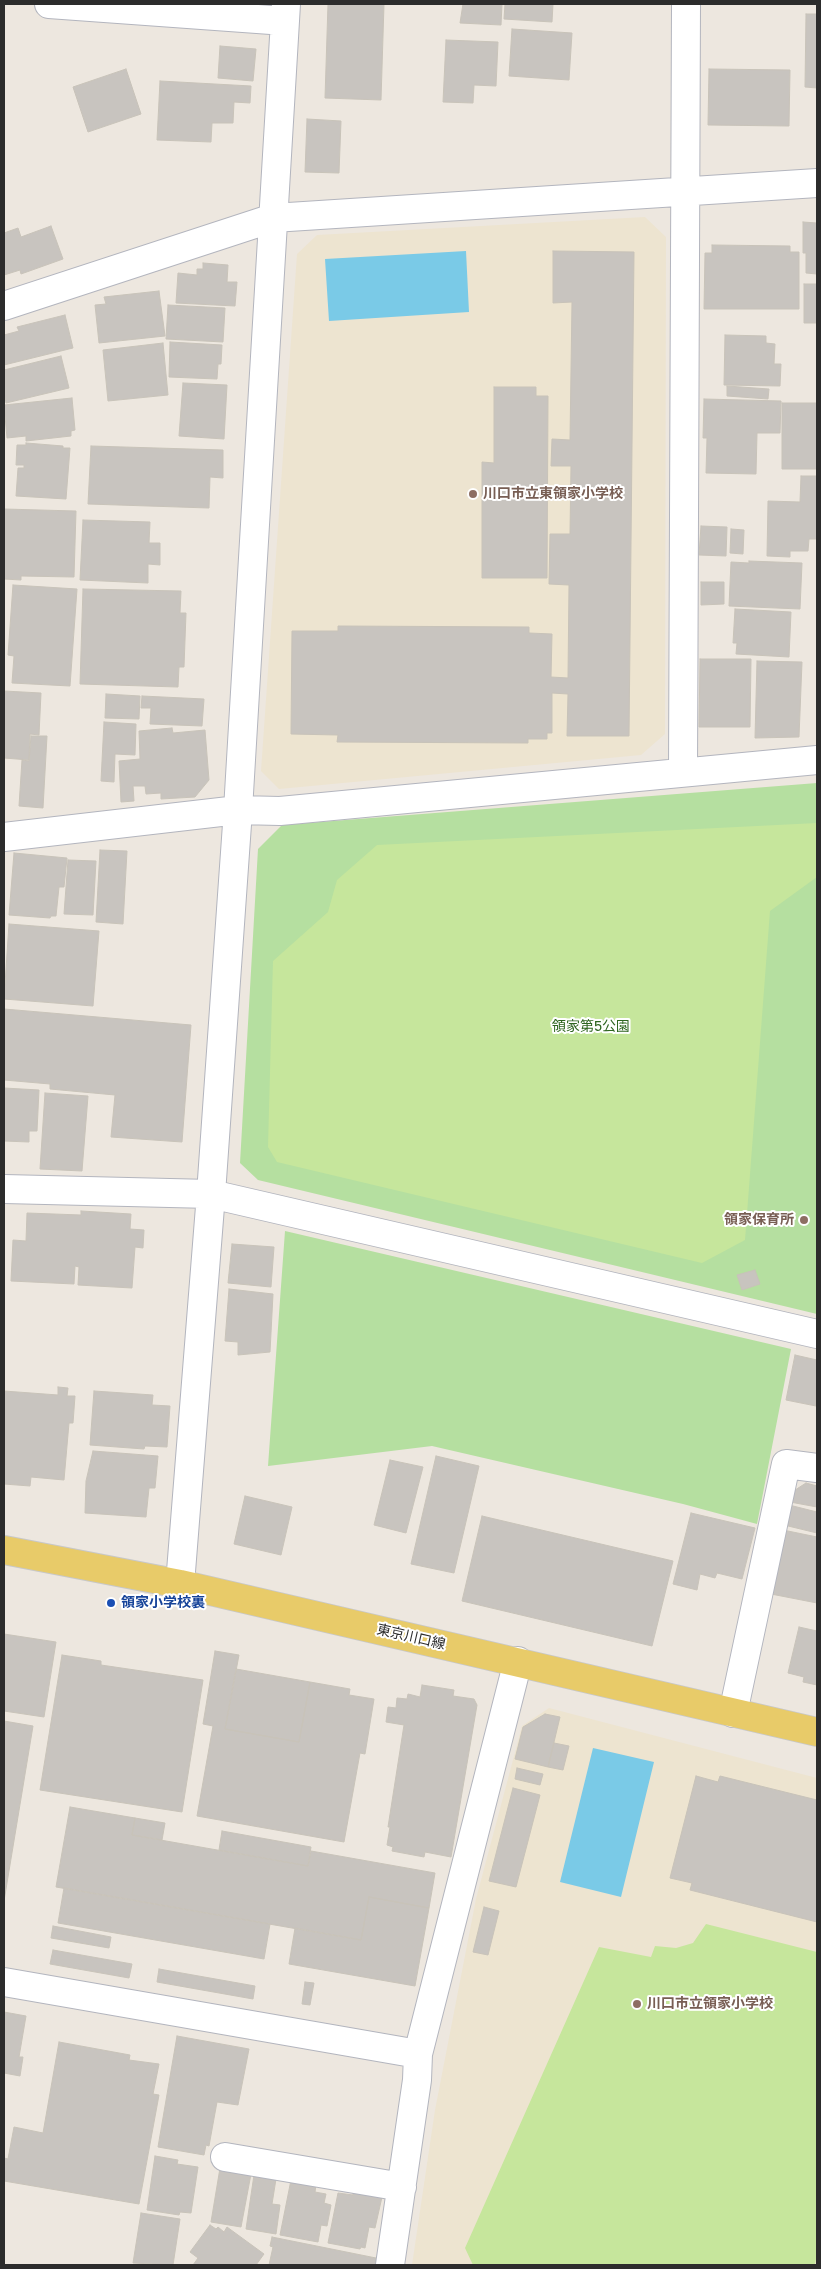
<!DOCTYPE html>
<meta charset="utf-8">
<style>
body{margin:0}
#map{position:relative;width:821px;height:2269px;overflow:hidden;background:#ede7df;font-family:"Golos Text",sans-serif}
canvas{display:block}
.frame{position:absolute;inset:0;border:5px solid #2c2c2c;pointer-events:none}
</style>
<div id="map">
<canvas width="821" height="2269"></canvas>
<div class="frame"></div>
</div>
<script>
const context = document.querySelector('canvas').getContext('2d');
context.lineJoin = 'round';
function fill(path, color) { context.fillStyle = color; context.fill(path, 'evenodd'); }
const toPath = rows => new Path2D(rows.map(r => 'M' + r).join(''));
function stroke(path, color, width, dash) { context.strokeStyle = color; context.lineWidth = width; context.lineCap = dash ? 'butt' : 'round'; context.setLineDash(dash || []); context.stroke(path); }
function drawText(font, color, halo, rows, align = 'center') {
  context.font = font + ' "Golos Text","Noto Sans JP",sans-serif'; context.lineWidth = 4; context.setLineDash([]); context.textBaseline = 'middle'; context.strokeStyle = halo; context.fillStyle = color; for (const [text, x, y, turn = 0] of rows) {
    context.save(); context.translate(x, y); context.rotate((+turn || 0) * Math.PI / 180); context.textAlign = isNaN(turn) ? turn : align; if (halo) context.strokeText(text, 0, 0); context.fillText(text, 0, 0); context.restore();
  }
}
const education = toPath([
 [645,217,666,237,665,734,641,755,279,789,261,771,297,254,317,235],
 [549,1708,817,1778,817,2265,412,2265,435,2110,476,1899,522,1726]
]);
const green = toPath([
 [817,783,817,1314,258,1180,240,1163,258,849,282,825],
 [285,1231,791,1349,757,1524,683,1504,432,1446,268,1466]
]);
const pitch = toPath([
 [817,823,817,877,770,911,745,1240,702,1263,277,1162,268,1147,273,961,328,912,337,880,377,845],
 [706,1924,817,1952,817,2253,815,2265,473,2265,465,2248,599,1947,651,1957,655,1946,676,1948,693,1943]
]);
const water = toPath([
 [466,251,469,312,329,321,325,259],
 [593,1748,654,1762,621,1897,560,1882]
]);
const building = toPath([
 [328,4,384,4,381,100,325,98,328,4],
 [463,4,502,4,501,25,460,23,463,4],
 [505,4,553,4,552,22,504,19,505,4],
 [806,14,817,14,817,88,805,87,806,14],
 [512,29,572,33,569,80,509,76,512,29],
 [446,40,498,42,496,86,474,85,473,103,443,102,446,40],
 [220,46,256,49,253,81,218,78,220,46],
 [126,69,141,114,88,132,73,87,126,69],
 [709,69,790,70,789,126,708,125,709,69],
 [160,81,251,86,250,103,234,102,233,123,212,123,211,142,157,140,160,81],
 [307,119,341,121,339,173,305,172,307,119],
 [803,222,817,223,817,274,806,273,806,253,803,253,803,222],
 [51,226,63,259,21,274,20,270,4,275,4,233,18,228,21,237,51,226],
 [712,245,790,246,790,252,799,252,799,309,704,309,705,253,712,253,712,245],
 [553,251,634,252,629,736,567,736,568,694,552,693,552,733,547,733,547,739,528,739,528,743,337,742,338,735,291,734,292,631,338,631,338,626,529,627,529,633,552,634,551,677,568,678,569,585,549,584,550,534,570,534,571,466,551,466,552,439,570,440,572,302,553,303,553,251],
 [203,263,228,265,227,282,237,282,235,306,176,303,178,273,197,275,197,269,203,269,203,263],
 [804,284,817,284,817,323,804,323,804,284],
 [159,291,165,336,99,343,95,305,106,304,104,297,159,291],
 [168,305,225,308,223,342,166,339,168,305],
 [65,315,73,348,4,365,4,335,19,331,17,327,65,315],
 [725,335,766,336,766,343,775,344,774,364,781,364,780,386,724,385,725,335],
 [170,342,222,345,221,364,218,364,217,379,169,377,170,342],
 [163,343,168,395,108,401,103,350,163,343],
 [61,356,69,388,6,403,4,392,4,370,61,356],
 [183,383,227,385,224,439,179,436,183,383],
 [727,386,769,389,768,399,727,396,727,386],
 [494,387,536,387,536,396,548,396,547,578,482,578,482,462,494,463,494,387],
 [72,398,75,430,71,431,71,436,26,441,26,436,7,438,4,405,72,398],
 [704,399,781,401,780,433,757,433,756,474,706,473,707,438,703,438,704,399],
 [782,403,817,403,817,469,782,469,782,403],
 [26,443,63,446,63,448,70,448,66,499,16,496,18,468,24,468,24,465,16,465,17,445,26,445,26,443],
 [91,446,223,450,223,478,210,477,209,508,88,504,91,446],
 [801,476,817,476,817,539,809,539,808,551,790,551,790,557,767,556,768,501,800,502,801,476],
 [4,509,76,511,74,577,21,576,21,580,4,579,4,509],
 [83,520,150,522,149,543,160,543,160,565,148,564,148,583,80,580,83,520],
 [701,526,727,527,726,556,699,555,701,526],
 [731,529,744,530,743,554,730,553,731,529],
 [749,561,802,563,800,609,729,606,731,562,749,563,749,561],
 [701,582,724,582,724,604,701,605,701,582],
 [13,585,77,589,70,686,12,683,14,656,8,655,13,585],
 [83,589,181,591,180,613,186,613,184,667,179,667,178,687,80,684,83,589],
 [735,609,791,612,789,657,736,654,737,643,733,643,735,609],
 [700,659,751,659,750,727,699,727,700,659],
 [757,661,802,662,799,737,755,738,757,661],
 [4,691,41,693,39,735,30,734,29,760,4,758,4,691],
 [106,694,140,696,139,719,105,718,106,694],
 [142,696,204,699,202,726,150,724,151,708,141,708,142,696],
 [104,722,136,724,135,755,115,754,114,782,101,781,104,722],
 [172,728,173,733,205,730,209,780,195,797,161,799,161,793,146,794,145,786,133,786,134,801,121,802,119,761,140,759,139,731,172,728],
 [31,736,47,736,43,808,19,806,22,760,29,761,31,736],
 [100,850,127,851,123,924,96,922,100,850],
 [14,853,67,858,64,887,59,887,56,916,51,916,50,918,9,915,14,853],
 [68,860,96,861,93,915,64,914,68,860],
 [9,924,99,931,93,1006,4,999,9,924],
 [4,1009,191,1025,182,1142,111,1137,115,1095,50,1089,50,1084,4,1080,4,1009],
 [4,1088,39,1090,37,1131,29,1131,29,1142,4,1141,4,1088],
 [45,1093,88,1096,82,1171,40,1169,45,1093],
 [81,1211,131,1214,130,1229,144,1230,143,1248,135,1247,132,1288,78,1285,79,1267,75,1266,74,1284,11,1281,13,1240,26,1241,27,1213,81,1215,81,1211],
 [232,1244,274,1247,271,1287,228,1283,232,1244],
 [755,1270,760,1284,742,1290,737,1275,755,1270],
 [229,1289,273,1294,270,1352,238,1355,238,1342,225,1341,229,1289],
 [795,1355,817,1360,816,1406,786,1400,795,1355],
 [58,1387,68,1388,67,1396,75,1396,73,1423,69,1423,64,1480,31,1477,30,1486,4,1484,4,1391,58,1395,58,1387],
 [94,1391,153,1395,152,1405,170,1406,167,1447,145,1446,144,1449,90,1445,94,1391],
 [93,1451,158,1456,155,1488,149,1488,146,1517,85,1513,86,1481,93,1451],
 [436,1456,479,1466,454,1573,411,1564,436,1456],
 [390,1460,423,1467,406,1533,374,1525,390,1460],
 [806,1483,817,1486,817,1507,790,1502,792,1492,806,1483],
 [245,1496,292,1507,281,1555,234,1544,245,1496],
 [789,1505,817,1512,817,1533,784,1525,789,1505],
 [691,1513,755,1528,742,1579,717,1573,715,1578,700,1574,697,1590,673,1584,691,1513],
 [482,1516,673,1561,652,1646,462,1601,482,1516],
 [783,1530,817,1537,817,1603,771,1594,783,1530],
 [799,1627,817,1631,817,1685,803,1682,804,1677,788,1673,799,1627],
 [4,1634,56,1642,44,1717,4,1711,4,1634],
 [215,1651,239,1655,225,1729,299,1742,310,1682,350,1689,349,1695,374,1699,365,1754,360,1753,344,1842,197,1816,213,1726,203,1724,215,1651],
 [62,1655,101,1661,101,1665,203,1680,182,1812,40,1790,62,1655],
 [236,1669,310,1682,299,1742,225,1729,236,1669],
 [422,1685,454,1690,453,1696,474,1699,477,1705,451,1857,425,1852,424,1857,392,1851,393,1847,387,1845,390,1827,388,1827,404,1725,386,1722,388,1707,396,1708,397,1698,407,1699,408,1694,420,1697,422,1685],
 [545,1714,560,1717,548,1767,515,1759,523,1727,545,1714],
 [4,1721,33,1726,4,1901,4,1721],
 [554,1743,569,1746,563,1770,548,1767,554,1743],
 [517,1768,543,1774,540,1785,515,1779,517,1768],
 [696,1776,718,1782,720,1776,817,1800,817,1922,690,1890,692,1883,670,1878,696,1776],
 [513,1788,540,1795,516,1887,489,1881,513,1788],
 [70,1807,135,1818,132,1835,308,1866,311,1851,435,1873,429,1908,369,1897,361,1940,56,1887,70,1807],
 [135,1818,165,1823,162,1840,132,1835,135,1818],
 [222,1831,311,1847,308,1866,219,1850,222,1831],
 [64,1888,270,1924,264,1959,58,1923,64,1888],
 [369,1897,429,1908,415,1986,289,1964,295,1928,361,1940,369,1897],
 [484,1907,499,1911,488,1955,473,1952,484,1907],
 [53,1926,111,1937,109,1948,51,1938,53,1926],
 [53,1950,132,1964,129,1978,50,1964,53,1950],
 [159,1969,255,1986,253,1999,157,1982,159,1969],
 [305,1982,314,1983,310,2005,302,2004,305,1982],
 [4,2012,26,2016,19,2057,23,2057,20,2076,4,2073,4,2012],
 [177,2036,249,2049,238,2105,217,2102,209,2146,206,2145,204,2155,158,2147,177,2036],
 [59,2042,130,2055,129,2060,159,2064,153,2094,159,2095,139,2204,4,2181,4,2158,8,2159,14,2127,43,2133,59,2042],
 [155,2156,178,2160,177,2164,198,2167,191,2213,180,2212,179,2215,147,2210,155,2156],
 [220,2168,251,2174,241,2227,211,2222,220,2168],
 [254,2175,276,2179,272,2204,280,2205,276,2234,246,2229,254,2175],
 [291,2180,316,2185,315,2192,326,2194,324,2203,331,2205,327,2226,321,2225,318,2242,280,2235,291,2180],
 [353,2192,382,2197,375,2228,369,2227,365,2248,361,2247,360,2249,328,2243,338,2193,353,2195,353,2192],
 [141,2213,180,2219,173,2265,133,2263,141,2213],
 [210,2225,216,2229,218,2227,224,2232,227,2227,264,2254,256,2265,193,2265,198,2258,190,2252,210,2225],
 [272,2237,376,2258,375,2265,269,2265,273,2247,270,2246,272,2237]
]);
const minor = toPath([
 [49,4,285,21],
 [4,306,273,218,817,183],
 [683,772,686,4],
 [4,837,238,810,280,811,817,760],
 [4,1189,211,1194,817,1334],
 [180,1584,211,1194,238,810,286,4],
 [733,1713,786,1464,817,1468],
 [4,1982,418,2054],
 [225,2157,402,2187],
 [390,2265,417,2080,418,2054,518,1661]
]);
const major = toPath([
 [4,1550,180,1584,817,1732]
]);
const markers = [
 [473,494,5,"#8d6e63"],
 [804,1220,5,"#8d6e63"],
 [111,1603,5,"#1a4fb4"],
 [637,2004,5,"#8d6e63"]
];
const educationNames = [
 ["川口市立東領家小学校",483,494],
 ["領家保育所",794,1220,"right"],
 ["川口市立領家小学校",647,2004]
];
const parkNames = [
 ["領家第5公園",591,1027]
];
const transitNames = [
 ["領家小学校裏",121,1603]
];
const streetNames = [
 ["東京川口線",411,1637,13]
];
fill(education, '#ede4d0');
fill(green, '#b5dfa0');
fill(pitch, '#c6e69c');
fill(water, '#7acae7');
fill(building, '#c8c4bf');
stroke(building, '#c8c3b9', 1);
stroke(minor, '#b3b5be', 30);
stroke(major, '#c8c8c8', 30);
stroke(minor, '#fff', 28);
stroke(major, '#e8cb69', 28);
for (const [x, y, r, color] of markers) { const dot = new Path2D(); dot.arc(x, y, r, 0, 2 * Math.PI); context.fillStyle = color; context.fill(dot); stroke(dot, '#fff', 2); }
drawText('bold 14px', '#785e54', '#fff', educationNames, 'left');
drawText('14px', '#2e6520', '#fff', parkNames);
drawText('bold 14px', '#164399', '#fff', transitNames, 'left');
drawText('14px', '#2c2c2c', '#fff', streetNames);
</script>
